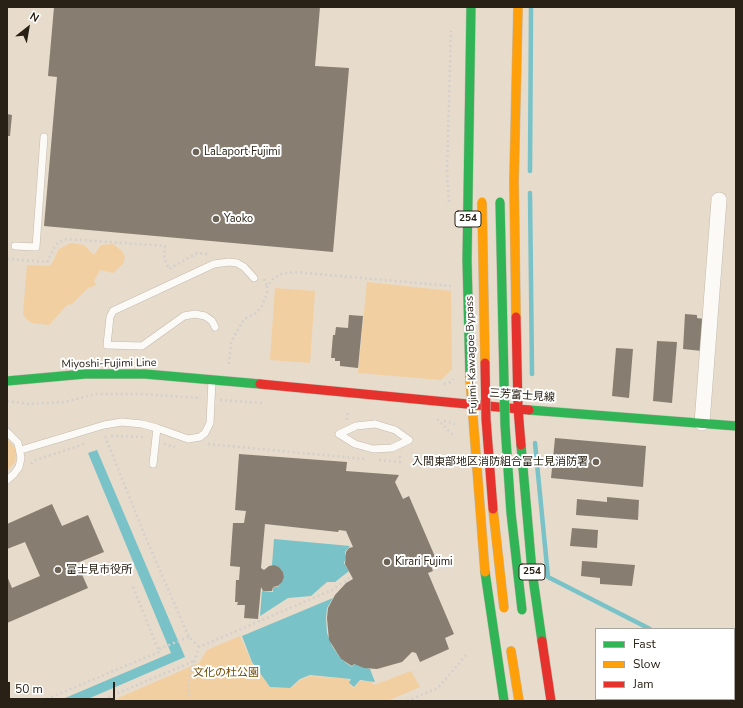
<!DOCTYPE html>
<meta charset="utf-8">
<style>
body{margin:0}
#map{position:relative;width:743px;height:708px;overflow:hidden;background:#e7dbcb;font-family:"Nunito Sans",sans-serif}
canvas{display:block}
.frame{position:absolute;inset:0;border:8px solid #292115;pointer-events:none}
.legend{position:absolute;left:595px;top:628px;width:140px;height:72px;box-sizing:border-box;background:#fff;border:1px solid #a9a6a1;margin:0;padding:5px 7px;list-style:none;font-size:12px;color:#292115}
.legend li{display:flex;align-items:center;gap:8px;height:20px}
.legend b{width:20px;border:1px solid #a9a6a1}
.north{position:absolute;left:8px;top:8px;width:40px;height:40px;-webkit-text-stroke:3px #fff;paint-order:stroke;rotate:31deg;font-size:11px;font-weight:700;line-height:16px;text-align:center;color:#292115}
.north::after{content:'';display:block;margin:auto;width:14px;height:18px;background:#292115;clip-path:polygon(50% 0,100% 100%,50% 72%,0 100%)}
.scale{position:absolute;left:8px;top:682px;width:107px;height:18px;box-sizing:border-box;border:2px solid #292115;border-top:0;padding-left:5px;font-size:12px;line-height:14px;white-space:nowrap;color:#292115;-webkit-text-stroke:3px #fff;paint-order:stroke}
</style>
<div id="map">
<canvas width="743" height="708"></canvas>
<div class="frame"></div>
<ul class="legend">
<li><b style="height:5px;background:#30b455"></b>Fast</li>
<li><b style="height:5px;background:#ff9f0a"></b>Slow</li>
<li><b style="height:5px;background:#e5322d"></b>Jam</li>
</ul>
<div class="north">N</div>
<div class="scale">50 m</div>
</div>
<script>
const context = document.querySelector('canvas').getContext('2d');
context.lineJoin = 'round';
function fill(path, color) { context.fillStyle = color; context.fill(path, 'evenodd'); }
const toPath = rows => new Path2D(rows.map(r => 'M' + r).join(''));
function stroke(path, color, width, dash) { context.strokeStyle = color; context.lineWidth = width; context.lineCap = dash ? 'butt' : 'round'; context.setLineDash(dash || []); context.stroke(path); }
function drawText(font, color, halo, rows, align = 'center') {
  context.font = font + ' "Nunito Sans","Noto Sans JP",sans-serif'; context.lineWidth = 4; context.setLineDash([]); context.textBaseline = 'middle'; context.strokeStyle = halo; context.fillStyle = color; for (const [text, x, y, turn = 0] of rows) {
    context.save(); context.translate(x, y); context.rotate((+turn || 0) * Math.PI / 180); context.textAlign = isNaN(turn) ? turn : align; if (halo) context.strokeText(text, 0, 0); context.fillText(text, 0, 0); context.restore();
  }
}
const green = toPath([
 [71,243,84,245,94,255,101,245,113,244,122,251,125,257,123,264,113,273,100,270,94,281,96,285,88,288,72,304,67,305,49,325,32,323,27,320,23,314,27,265,47,266,51,265,59,249],
 [367,282,451,291,452,369,441,380,358,373],
 [275,288,315,291,310,363,270,360],
 [7,439,15,448,16,455,15,462,7,471],
 [240,636,252,663,270,687,291,688,300,680,310,676,351,679,349,684,354,688,360,681,370,681,374,685,411,671,420,687,387,701,111,701,199,663,207,650]
]);
const water = toPath([
 [97,450,185,657,83,701,58,701,171,653,88,453],
 [274,539,350,546,345,552,346,557,344,563,349,571,335,582,327,582,311,596,288,598,260,616,262,591,273,592,273,587,278,587,284,577,283,572,279,567,272,565],
 [333,598,327,608,326,618,327,633,332,646,341,659,352,667,354,664,370,669,375,682,360,680,354,687,349,683,351,679,310,675,300,679,290,688,270,687,252,662,242,636]
]);
const stream = toPath([
 [530,171,531,7],
 [530,193,532,374],
 [535,443,548,577,650,629],
 [730,699,731,701]
]);
const building = toPath([
 [54,7,320,7,315,66,349,68,333,252,44,226,57,77,48,76],
 [7,114,12,115,10,136,7,136],
 [685,314,697,315,697,318,704,319,702,351,683,349],
 [349,315,363,316,358,368,340,366,340,361,335,361,335,358,331,358,333,335,335,335,336,327,348,328],
 [657,341,677,342,672,403,653,401],
 [616,348,633,349,629,398,612,396],
 [555,438,646,446,643,487,551,478],
 [239,454,347,462,346,471,399,475,395,482,403,499,409,496,436,559,429,561,433,571,428,573,454,634,445,638,449,649,420,662,416,653,412,652,402,662,377,669,364,668,354,664,352,666,341,659,329,640,327,618,328,608,335,595,346,583,353,579,345,564,346,552,349,548,353,547,346,531,339,530,338,532,265,524,261,568,264,570,269,566,274,565,279,567,283,572,284,577,282,582,278,586,273,587,272,591,263,591,261,587,258,619,244,618,245,605,237,605,238,602,235,602,236,580,239,580,240,567,230,566,233,523,244,523,246,511,235,510],
 [607,497,639,500,638,520,576,515,577,499,607,502],
 [52,504,62,526,88,515,104,552,77,563,88,588,7,623,7,576,12,588,40,576,25,542,7,549,7,524],
 [572,528,598,530,597,548,570,546],
 [582,561,635,565,632,586,600,584,600,578,581,576]
]);
const path = toPath([
 [449,202,447,173,451,31],
 [7,259,47,262,55,246,59,242,67,239,165,246,164,258,169,269,197,253,208,254],
 [264,279,267,286],
 [229,364,231,342,244,319,256,313,262,306,267,293,267,286,273,279,281,274,295,272,451,286],
 [444,384,449,383,453,379],
 [220,400,263,403],
 [7,401,29,404,65,402,95,394,140,394,201,398],
 [437,419,455,437],
 [347,420,348,410],
 [444,421,455,424],
 [105,436,145,536,184,626,189,637,199,647],
 [111,436,144,437],
 [164,444,175,447],
 [208,444,366,459],
 [379,460,400,462,400,456],
 [31,464,36,460,84,444],
 [159,649,189,637],
 [42,701,159,652,132,584],
 [99,701,194,661],
 [191,701,188,690,189,678,199,647,332,590,352,576],
 [407,701,438,688,467,654]
]);
const lane = toPath([
 [15,246,36,247,44,137],
 [215,327,212,321,205,316,195,314,184,316,142,346,107,345,110,317,113,311,214,264,229,262,237,263,244,267,254,278],
 [375,424,395,430,409,440,392,448,373,449,355,444,339,434,356,426,375,424],
 [7,432,18,443,21,458,19,467,14,474,7,480],
 [21,450,104,425,122,422,142,424,157,428,188,439,200,437,205,433,210,423,212,381],
 [153,464,157,428]
]);
const street = toPath([
 [702,423,719,200]
]);
const fast = toPath([
 [470,378,467,260,471,7],
 [7,381,85,374,145,374,260,384],
 [529,410,736,426],
 [521,445,532,571,542,641],
 [485,572,504,701]
]);
const slow = toPath([
 [516,317,514,181,518,7],
 [470,378,485,572],
 [511,651,519,701]
]);
const jam = toPath([
 [516,317,518,408,521,445],
 [260,384,529,410],
 [542,641,551,701]
]);
const fastBridge = toPath([
 [500,202,505,425,511,513,522,610]
]);
const slowBridge = toPath([
 [482,202,485,363],
 [493,509,504,608]
]);
const jamBridge = toPath([
 [485,363,486,419,493,509]
]);
const markers = [
 [196,152,4,"#6c6255"],
 [216,219,4,"#6c6255"],
 [596,462,4,"#6c6255"],
 [387,562,4,"#6c6255"],
 [58,570,4,"#6c6255"]
];
const shields = [
 [468,219,26],
 [532,572,26]
];
const shieldNames = [
 ["254",468,219],
 ["254",532,572]
];
const poiNames = [
 ["LaLaport Fujimi",204,152],
 ["Yaoko",224,219],
 ["入間東部地区消防組合富士見消防署",588,462,"right"],
 ["Kirari Fujimi",395,562],
 ["富士見市役所",66,570]
];
const streetNames = [
 ["Fujimi-Kawagoe Bypass",472,355,-92],
 ["Miyoshi-Fujimi Line",109,364,-1],
 ["三芳富士見線",522,396,4]
];
const parkNames = [
 ["文化の杜公園",226,673]
];
fill(green, '#f2cfa0');
fill(water, '#78c2c8');
stroke(stream, '#78c2c8', 4.5);
fill(building, '#877e71');
stroke(lane, '#c4baad', 8);
stroke(street, '#c4baad', 16);
stroke(fast, '#c4baad', 10);
stroke(slow, '#c4baad', 10);
stroke(jam, '#c4baad', 10);
stroke(path, '#d4d0cb', 2.5, [2, 3]);
stroke(lane, '#fbfaf7', 7);
stroke(street, '#fbfaf7', 15);
stroke(fast, '#30b455', 9);
stroke(slow, '#ff9f0a', 9);
stroke(jam, '#e5322d', 9);
stroke(fastBridge, '#c4baad', 10, []);
stroke(slowBridge, '#c4baad', 10, []);
stroke(jamBridge, '#c4baad', 10, []);
stroke(fastBridge, '#30b455', 9);
stroke(slowBridge, '#ff9f0a', 9);
stroke(jamBridge, '#e5322d', 9);
for (const [x, y, r, color] of markers) { const dot = new Path2D(); dot.arc(x, y, r, 0, 2 * Math.PI); context.fillStyle = color; context.fill(dot); stroke(dot, '#fff', 1.5); }
for (const [x, y, w] of shields) { const box = new Path2D(); box.roundRect(x - w / 2, y - 8, w, 16, 3); context.fillStyle = '#fff'; context.fill(box); stroke(box, '#292115', 1); }
drawText('bold 10px', '#292115', null, shieldNames);
drawText('11px', '#292115', '#fff', poiNames, 'left');
drawText('11px', '#292115', '#fff', streetNames);
drawText('11px', '#724b01', '#fff', parkNames);
</script>
